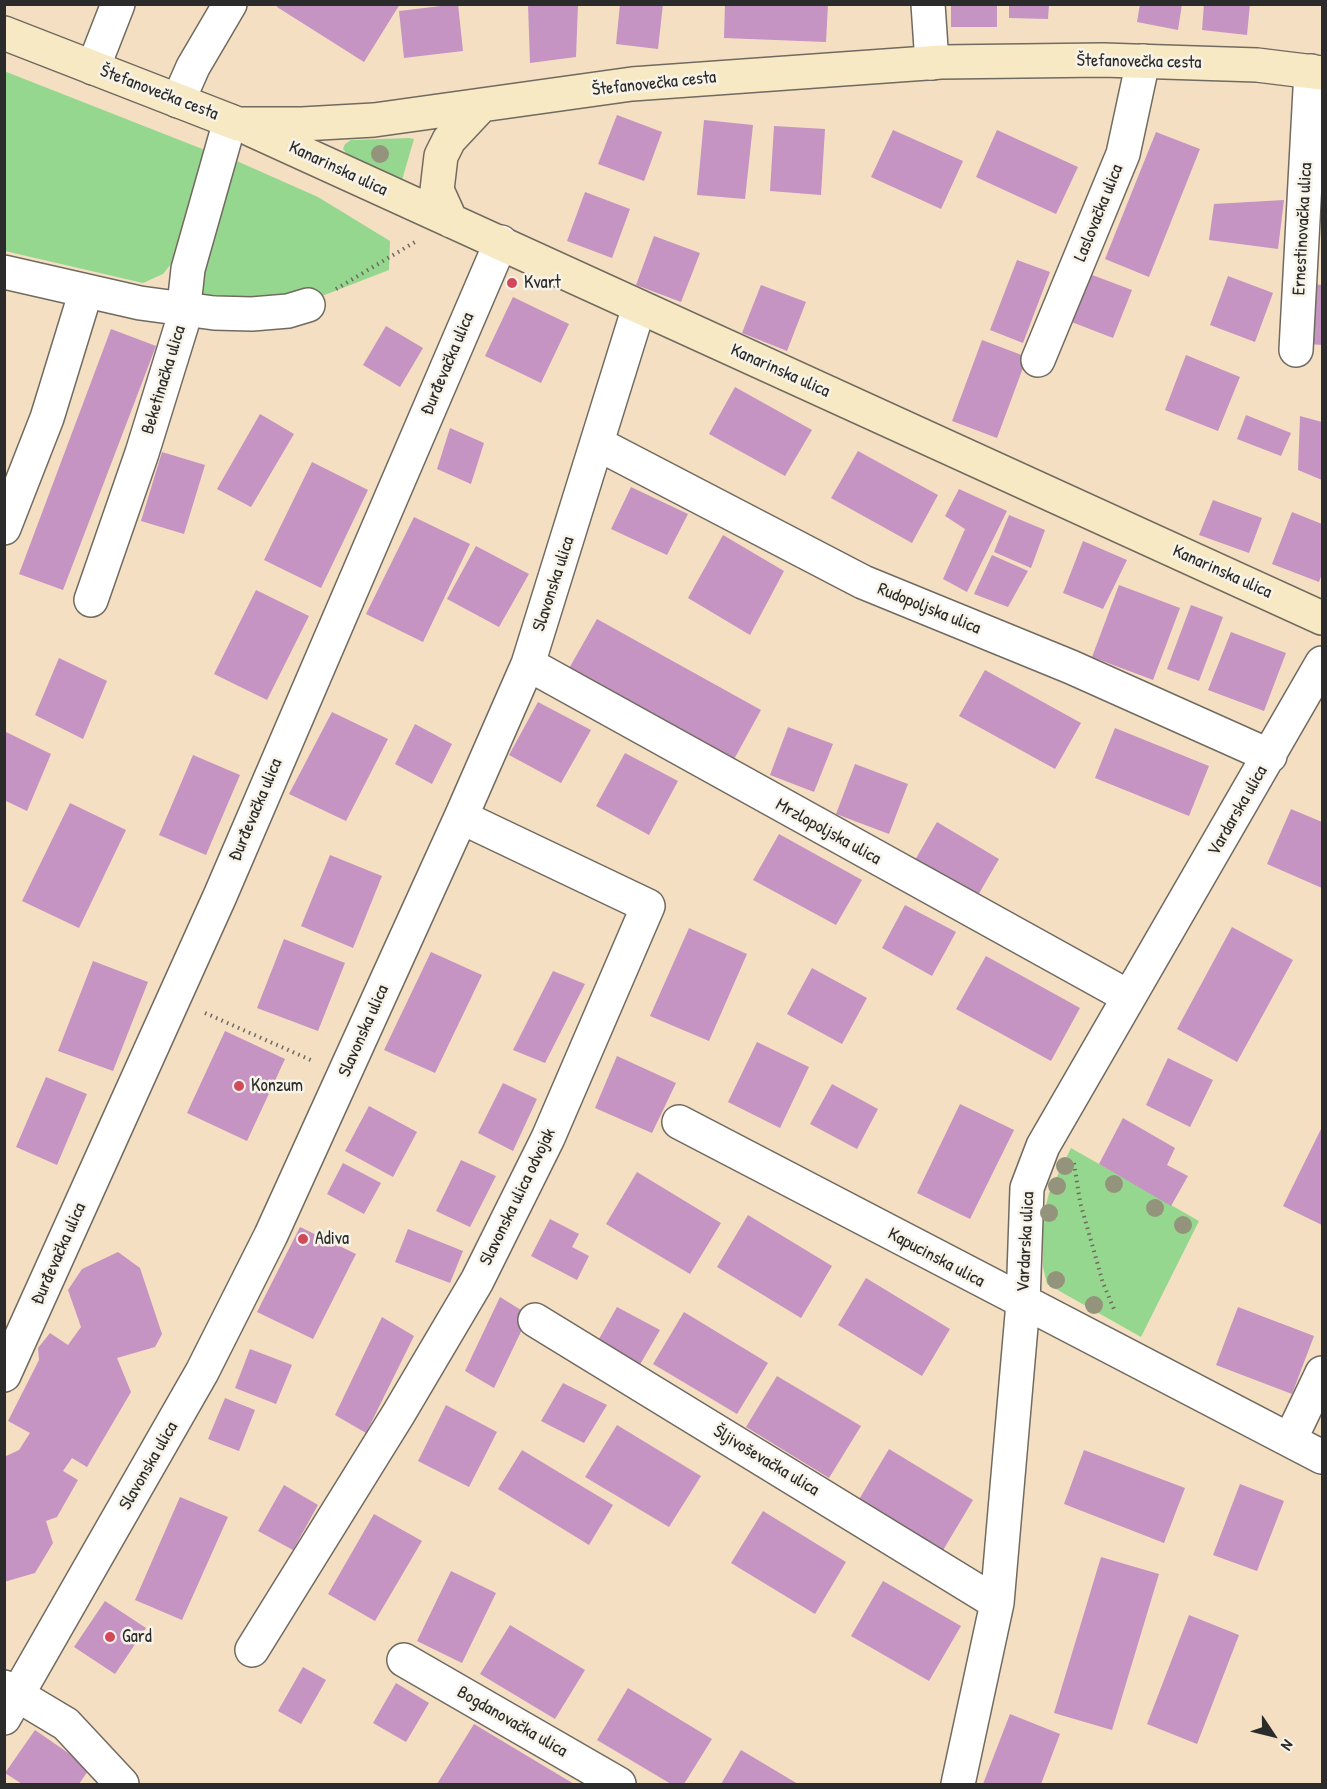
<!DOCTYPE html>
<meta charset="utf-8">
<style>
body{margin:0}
#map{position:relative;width:1327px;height:1789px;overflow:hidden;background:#f4dfc3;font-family:"Patrick Hand",sans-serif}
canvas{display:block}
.frame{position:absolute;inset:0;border:6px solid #2b2b2b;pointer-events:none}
.north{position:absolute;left:1243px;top:1705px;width:60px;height:60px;-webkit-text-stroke:4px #f7f3e8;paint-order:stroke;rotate:125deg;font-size:16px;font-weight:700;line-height:24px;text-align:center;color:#2b2b2b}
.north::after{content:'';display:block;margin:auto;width:21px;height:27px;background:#2b2b2b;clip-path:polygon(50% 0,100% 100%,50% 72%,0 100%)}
</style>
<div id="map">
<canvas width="1327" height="1789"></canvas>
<div class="frame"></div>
<div class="north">N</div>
</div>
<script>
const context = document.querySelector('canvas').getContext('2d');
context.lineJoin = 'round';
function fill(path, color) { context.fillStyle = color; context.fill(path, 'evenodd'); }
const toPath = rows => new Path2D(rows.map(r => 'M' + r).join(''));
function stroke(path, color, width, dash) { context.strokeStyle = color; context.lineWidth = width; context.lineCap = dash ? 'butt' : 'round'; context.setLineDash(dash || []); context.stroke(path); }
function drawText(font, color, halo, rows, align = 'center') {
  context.font = font + ' "Patrick Hand",sans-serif'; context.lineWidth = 5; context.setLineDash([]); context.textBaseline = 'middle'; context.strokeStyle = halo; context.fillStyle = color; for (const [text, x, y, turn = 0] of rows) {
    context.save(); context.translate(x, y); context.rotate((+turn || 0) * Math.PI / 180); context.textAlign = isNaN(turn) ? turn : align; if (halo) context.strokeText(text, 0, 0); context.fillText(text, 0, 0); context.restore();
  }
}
const green = toPath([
 [4,71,205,150,175,259,163,274,143,283,5,251],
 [409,138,414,139,402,180,349,157,343,149,345,144,351,140],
 [230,158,318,197,390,241,389,270,322,296,290,304,210,303,202,292,202,272],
 [1071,1148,1199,1221,1141,1337,1047,1284,1043,1267,1043,1217,1049,1193]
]);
const building = toPath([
 [278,4,400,4,364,62,277,7],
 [458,4,463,51,404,58,399,11],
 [528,4,578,4,576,57,530,63],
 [620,4,663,4,658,49,616,44],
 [725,4,828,4,826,42,724,38],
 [951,4,997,4,997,27,951,27],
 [1009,4,1049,4,1048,19,1009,18],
 [1140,4,1182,4,1178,30,1137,22],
 [1204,4,1250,4,1247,35,1202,30],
 [617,115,662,132,644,181,598,164],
 [704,120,753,125,745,199,697,195],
 [774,126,825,129,821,195,770,191],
 [893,130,963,161,941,209,871,177],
 [997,130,1078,167,1056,214,976,177],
 [1156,132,1200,149,1149,277,1105,259],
 [585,192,630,209,612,258,567,241],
 [1284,200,1278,249,1209,240,1214,204],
 [654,236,700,253,681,302,636,285],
 [1017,260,1050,272,1023,343,990,330],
 [1087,273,1132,290,1113,338,1069,321],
 [1228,276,1273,293,1255,342,1210,325],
 [1311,284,1322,285,1322,345,1309,344],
 [761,285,806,302,787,351,742,333],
 [513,297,569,324,541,383,485,356],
 [386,326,423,348,400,387,363,365],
 [111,329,156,346,63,590,19,574],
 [982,340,1027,357,997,438,952,421],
 [1186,355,1240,377,1218,431,1165,410],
 [735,387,812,430,785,476,709,434],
 [260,414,294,434,251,507,217,489],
 [1246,415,1291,433,1281,456,1237,439],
 [1300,416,1322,422,1322,480,1298,470],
 [450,428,484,443,471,484,437,469],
 [858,451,938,495,912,543,831,498],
 [162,452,205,465,184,534,141,521],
 [312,462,368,490,321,588,264,560],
 [631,487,688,514,667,555,611,529],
 [959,489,1007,511,967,592,943,579,965,529,945,516],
 [1213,500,1262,518,1249,553,1199,535],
 [1292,512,1322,524,1322,574,1319,582,1272,564],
 [1009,515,1045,530,1031,568,994,552],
 [414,517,470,544,423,642,366,614],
 [723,535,784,571,750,635,688,598],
 [1083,541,1127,560,1103,609,1063,593],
 [476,546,529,574,499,627,447,599],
 [992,555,1028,571,1008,607,974,594],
 [1119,585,1180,608,1153,680,1092,657],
 [256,590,309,616,267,700,214,674],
 [1191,605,1223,617,1199,681,1167,669],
 [597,619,761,710,732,763,567,672],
 [1231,632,1286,653,1264,711,1208,690],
 [59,658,107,681,83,739,35,715],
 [985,670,1081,723,1055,769,959,716],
 [538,702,591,730,561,783,509,755],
 [332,712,388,739,346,821,289,794],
 [415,724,452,744,432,784,395,764],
 [788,727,833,744,814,792,770,775],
 [1115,728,1209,766,1189,816,1095,778],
 [4,731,51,754,27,811,4,800],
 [625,753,678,781,649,835,596,806],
 [193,755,240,775,206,855,159,835],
 [855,764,908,784,889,834,836,814],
 [70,803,126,830,79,928,22,901],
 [1291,809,1322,822,1322,888,1267,864],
 [937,822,999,859,977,897,915,860],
 [779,834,862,880,836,925,753,880],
 [330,855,382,876,353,948,301,926],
 [905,905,956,932,932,976,882,948],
 [1232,927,1293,960,1237,1062,1177,1029],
 [689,928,747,954,709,1041,650,1016],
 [284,939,345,963,318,1031,257,1008],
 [431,952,482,975,435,1073,384,1050],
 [986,956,1080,1008,1051,1061,956,1009],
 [93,961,148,982,113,1071,58,1051],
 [812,968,867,998,842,1044,787,1014],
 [553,971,585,984,545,1063,513,1050],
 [225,1031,285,1059,247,1141,187,1113],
 [757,1042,809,1067,780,1128,728,1102],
 [617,1056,676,1083,652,1133,595,1108],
 [1168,1058,1213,1080,1190,1127,1146,1105],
 [46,1077,87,1094,57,1165,16,1147],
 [503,1083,537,1099,513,1151,478,1133],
 [832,1084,878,1109,857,1149,810,1124],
 [960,1104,1014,1130,970,1219,917,1193],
 [369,1106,417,1132,393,1177,345,1151],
 [1123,1118,1175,1148,1167,1165,1188,1176,1171,1206,1099,1164],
 [1322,1127,1322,1225,1283,1206],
 [461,1160,496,1176,470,1227,436,1211],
 [343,1163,381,1183,364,1214,327,1194],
 [637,1172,721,1223,690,1274,606,1224],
 [748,1215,832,1266,801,1318,717,1267],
 [550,1219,579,1234,572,1247,589,1256,577,1280,531,1256],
 [300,1227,356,1254,313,1339,257,1312],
 [408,1229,463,1251,450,1283,395,1262],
 [118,1252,140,1268,162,1334,155,1347,117,1358,131,1392,87,1467,72,1458,63,1471,78,1480,57,1517,46,1521,53,1543,35,1573,4,1582,4,1457,19,1450,30,1433,8,1421,39,1360,38,1348,50,1333,68,1345,81,1327,68,1290,82,1269],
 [866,1278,950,1329,922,1376,838,1325],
 [500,1297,529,1315,494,1388,465,1371],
 [617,1307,660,1330,638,1368,595,1346],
 [1238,1307,1314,1336,1292,1394,1216,1365],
 [684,1312,768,1363,737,1414,653,1364],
 [382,1317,414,1336,366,1433,335,1415],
 [250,1349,292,1365,276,1404,235,1388],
 [777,1376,861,1426,829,1478,746,1427],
 [563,1383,607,1405,584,1443,541,1421],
 [225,1398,255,1410,239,1451,208,1439],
 [446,1405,497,1432,469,1487,418,1461],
 [617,1425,701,1476,669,1527,585,1477],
 [889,1449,973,1500,942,1552,858,1501],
 [522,1450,613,1505,589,1545,498,1489],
 [1084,1450,1185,1488,1164,1543,1064,1504],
 [1240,1484,1284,1501,1257,1571,1213,1555],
 [284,1485,318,1505,293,1550,258,1531],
 [180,1497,228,1517,182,1620,135,1600],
 [763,1511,846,1562,815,1614,731,1563],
 [374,1514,422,1541,375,1621,328,1594],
 [1101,1557,1159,1574,1112,1730,1054,1713],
 [451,1571,496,1593,462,1663,417,1641],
 [883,1581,961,1626,929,1681,851,1636],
 [105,1601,146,1628,115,1674,74,1647],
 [1189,1615,1239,1635,1197,1744,1147,1724],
 [510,1625,585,1670,555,1719,480,1674],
 [303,1667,326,1680,301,1724,278,1711],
 [396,1683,429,1703,406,1742,373,1723],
 [628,1688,712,1739,684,1784,671,1784,597,1740],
 [1010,1714,1060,1734,1041,1784,983,1784],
 [474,1724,574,1784,437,1784],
 [35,1730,90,1768,79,1784,22,1784,5,1773],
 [741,1750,798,1784,721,1784]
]);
const path = toPath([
 [336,289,415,242],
 [205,1013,313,1061],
 [1074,1163,1080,1202,1103,1283,1114,1309]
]);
const street = toPath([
 [928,4,932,63],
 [93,68,118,4],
 [178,101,193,67,230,4],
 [4,272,140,303,214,313,252,314,288,311,308,305],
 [1296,350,1311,71],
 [1038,360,1123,154,1143,61],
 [598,444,863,582,1071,667,1270,756],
 [4,528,47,418,86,291],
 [91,600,142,453,182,324,188,269,230,121],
 [528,664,1129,997],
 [679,1122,1322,1457],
 [535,1320,997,1603],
 [4,1375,220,896,501,242],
 [1290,1440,1322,1373],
 [252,1650,399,1413,477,1281,548,1138,648,906,461,817],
 [404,1660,619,1784],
 [4,1687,66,1724,122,1784],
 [4,1718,202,1372,271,1235,461,817,528,664,639,307],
 [958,1784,997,1603,1023,1303,1027,1188,1043,1146,1322,663]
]);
const secondary = toPath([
 [4,33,238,124,302,124,374,120,632,84,941,62,1103,60,1257,65,1322,73],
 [250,129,1322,618],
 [451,221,437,190,441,156,449,140,480,107]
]);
const trees = [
 [380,154],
 [1065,1166],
 [1114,1184],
 [1057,1186],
 [1155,1208],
 [1049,1213],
 [1183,1225],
 [1056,1280],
 [1094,1305]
];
const markers = [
 [512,283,6,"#d1495b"],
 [239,1086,6,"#d1495b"],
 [303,1239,6,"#d1495b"],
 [110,1637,6,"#d1495b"]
];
const streetNames = [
 ["Štefanovečka cesta",1139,62,1],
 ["Štefanovečka cesta",654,84,-6],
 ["Štefanovečka cesta",159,93,21],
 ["Kanarinska ulica",338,169,25],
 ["Laslovačka ulica",1099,213,-68],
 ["Ernestinovačka ulica",1303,229,-87],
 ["Đurđevačka ulica",448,364,-67],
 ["Kanarinska ulica",780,371,24],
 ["Beketinačka ulica",164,380,-73],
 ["Kanarinska ulica",1222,572,24],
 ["Slavonska ulica",554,584,-72],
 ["Rudopoljska ulica",929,609,22],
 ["Đurđevačka ulica",256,810,-67],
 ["Vardarska ulica",1238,811,-60],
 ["Mrzlopoljska ulica",828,832,29],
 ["Slavonska ulica",364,1031,-66],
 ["Slavonska ulica odvojak",518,1197,-64],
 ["Vardarska ulica",1026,1242,-87],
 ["Đurđevačka ulica",59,1254,-66],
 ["Kapucinska ulica",936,1258,28],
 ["Šljivoševačka ulica",766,1461,31],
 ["Slavonska ulica",149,1466,-60],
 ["Bogdanovačka ulica",512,1722,30]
];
const poiNames = [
 ["Kvart",524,283],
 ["Konzum",251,1086],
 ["Adiva",315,1239],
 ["Gard",122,1637]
];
fill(green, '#96d78f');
fill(building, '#c594c2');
stroke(street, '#716a60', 36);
stroke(secondary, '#716a60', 36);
stroke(path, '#716a60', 4, [1.5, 4.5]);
stroke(street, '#fff', 33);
stroke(secondary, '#f7e9c3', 33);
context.fillStyle = '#94947d';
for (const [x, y] of trees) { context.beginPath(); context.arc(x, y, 9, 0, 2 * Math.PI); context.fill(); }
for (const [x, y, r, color] of markers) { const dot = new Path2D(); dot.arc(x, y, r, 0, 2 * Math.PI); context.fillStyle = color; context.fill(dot); stroke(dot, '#f7f3e8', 2); }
drawText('18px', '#2b2b2b', '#f7f3e8', streetNames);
drawText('18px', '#2b2b2b', '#f7f3e8', poiNames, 'left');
</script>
